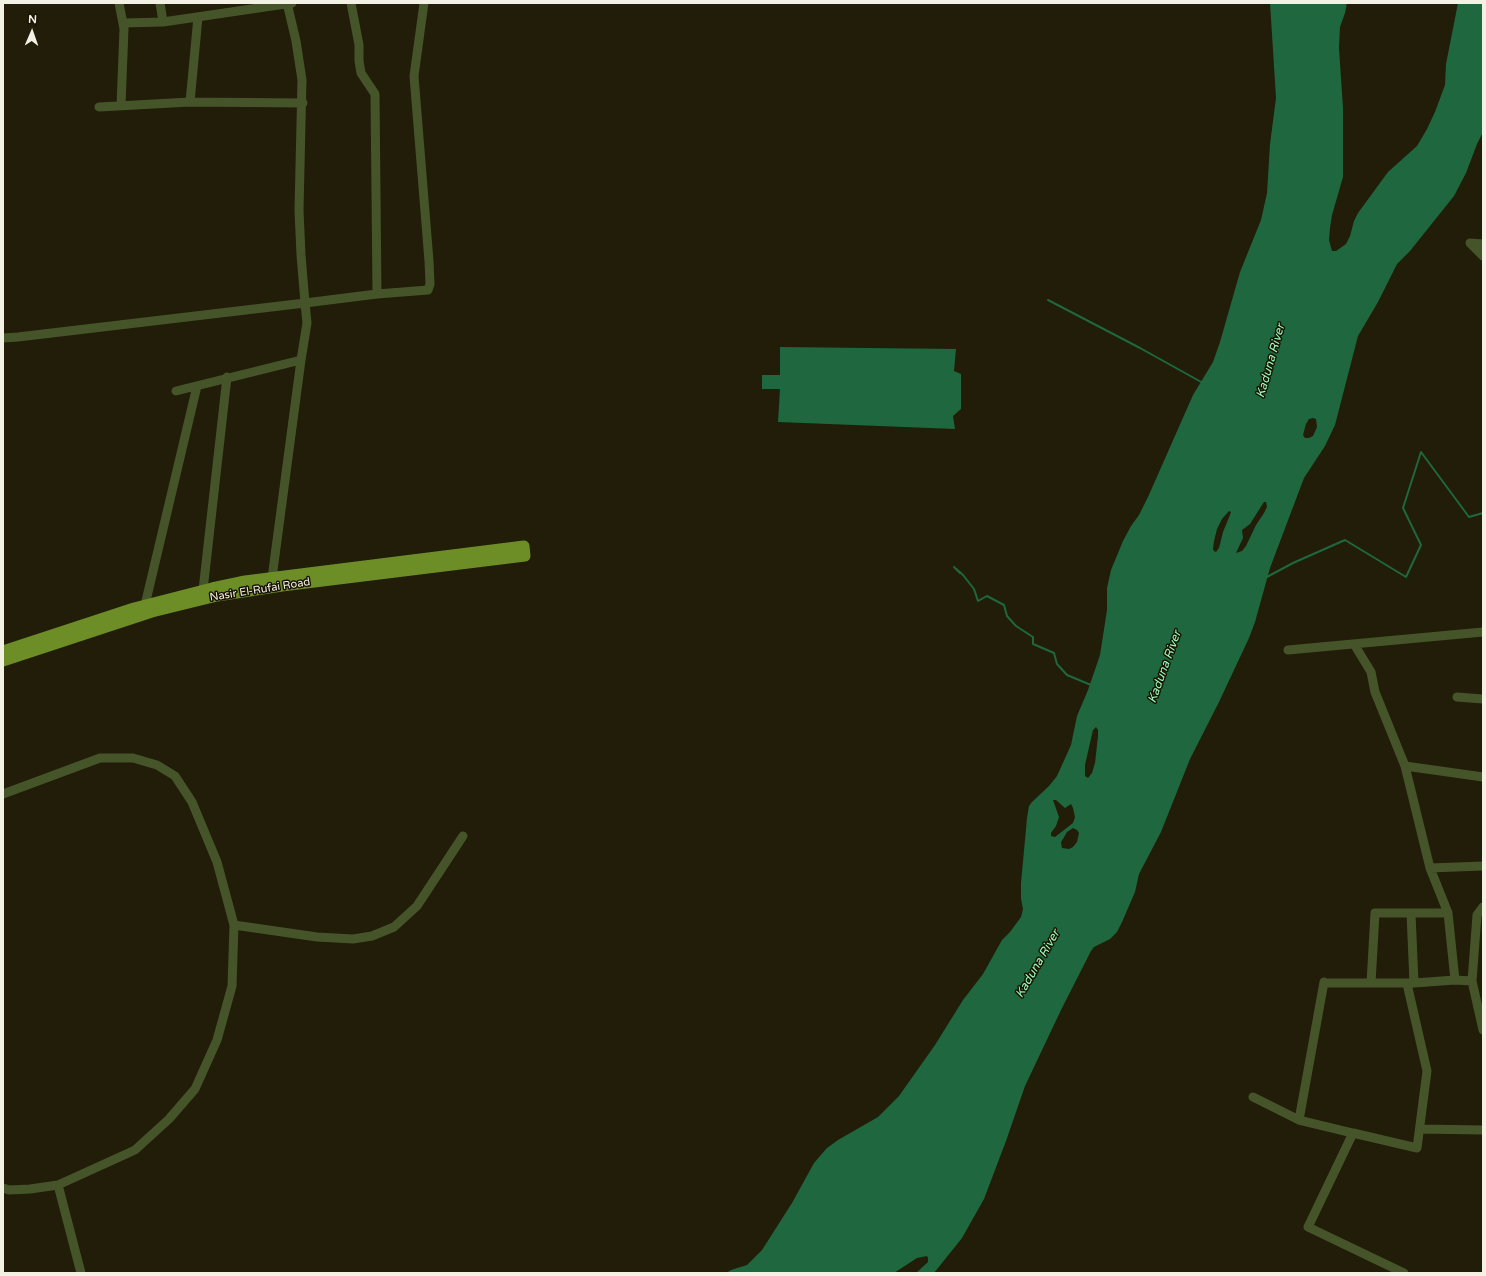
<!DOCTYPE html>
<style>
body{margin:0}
#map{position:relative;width:1486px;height:1276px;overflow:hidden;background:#211d09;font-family:"Varela Round",sans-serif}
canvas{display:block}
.frame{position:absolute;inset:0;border:4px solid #f3f0e4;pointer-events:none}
.north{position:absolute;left:12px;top:12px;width:40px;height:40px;-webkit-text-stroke:3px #181302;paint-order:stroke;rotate:2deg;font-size:11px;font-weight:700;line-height:16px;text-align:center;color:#f3f0e4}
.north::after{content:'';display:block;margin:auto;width:14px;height:18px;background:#f3f0e4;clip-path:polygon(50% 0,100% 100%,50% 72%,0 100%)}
</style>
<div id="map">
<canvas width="1486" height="1276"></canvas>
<div class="frame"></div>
<div class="north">N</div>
</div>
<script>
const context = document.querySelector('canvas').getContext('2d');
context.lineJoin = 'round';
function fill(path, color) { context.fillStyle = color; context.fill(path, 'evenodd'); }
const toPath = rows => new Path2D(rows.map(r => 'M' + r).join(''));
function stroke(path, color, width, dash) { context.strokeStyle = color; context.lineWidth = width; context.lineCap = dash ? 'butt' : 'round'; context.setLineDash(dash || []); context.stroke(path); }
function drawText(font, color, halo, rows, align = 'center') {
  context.font = font + ' "Varela Round",sans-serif'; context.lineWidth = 3; context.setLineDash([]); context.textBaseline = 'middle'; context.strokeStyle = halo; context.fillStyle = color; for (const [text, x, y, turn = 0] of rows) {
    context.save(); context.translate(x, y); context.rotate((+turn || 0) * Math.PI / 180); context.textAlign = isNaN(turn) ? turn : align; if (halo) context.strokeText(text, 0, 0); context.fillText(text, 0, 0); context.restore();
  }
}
const water = toPath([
 [1270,3,1347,3,1345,13,1340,27,1339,48,1343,108,1343,177,1332,215,1330,228,1329,240,1332,251,1336,251,1346,244,1350,236,1354,221,1358,213,1388,172,1417,146,1427,129,1435,112,1445,85,1446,64,1458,3,1483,3,1483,132,1477,144,1466,173,1454,196,1410,251,1397,264,1378,302,1358,336,1335,425,1325,446,1304,478,1270,568,1255,622,1249,638,1219,702,1190,759,1161,832,1139,874,1135,892,1122,922,1117,932,1110,939,1094,947,1091,951,1061,1010,1025,1086,1006,1141,984,1199,962,1238,934,1273,916,1273,928,1262,928,1258,927,1256,917,1258,894,1273,726,1273,731,1270,747,1265,762,1250,792,1203,814,1163,827,1148,838,1140,878,1117,899,1096,935,1045,963,1000,983,974,1002,940,1010,932,1021,917,1023,909,1021,899,1021,883,1027,818,1029,806,1032,802,1049,786,1057,776,1071,745,1077,716,1088,690,1100,655,1107,610,1107,588,1111,570,1123,541,1131,526,1139,515,1148,497,1193,395,1213,362,1220,342,1240,272,1261,220,1267,193,1270,144,1276,98],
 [1313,418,1316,419,1317,427,1313,436,1309,438,1305,438,1303,435,1306,424,1309,419],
 [1264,502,1266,502,1267,507,1264,513,1256,525,1246,546,1242,551,1236,553,1243,538,1242,530,1250,524],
 [1229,511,1231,512,1230,515,1223,532,1219,548,1216,552,1214,551,1213,549,1214,541,1217,529,1222,519],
 [1096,727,1098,730,1098,736,1095,763,1092,773,1088,778,1085,776,1085,765,1093,730],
 [1053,800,1056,800,1065,808,1071,804,1073,808,1075,817,1073,823,1055,837,1051,836,1051,833,1056,826,1059,817],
 [1073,828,1077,830,1079,833,1077,842,1073,847,1069,849,1062,848,1061,842,1063,839,1067,832],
 [780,347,956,349,954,371,961,374,961,409,953,416,955,429,778,422,780,389,762,389,762,375,780,375]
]);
const stream = toPath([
 [1048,300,1140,348,1203,383],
 [960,573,954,567,963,575,974,589,978,601,987,596,1004,605,1007,616,1016,626,1033,637,1033,644,1054,653,1057,664,1067,675,1091,685],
 [1265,578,1293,563,1345,540,1406,577,1421,545,1403,508,1421,452,1469,517,1483,513]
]);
const minor = toPath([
 [119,3,124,29,121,105],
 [160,3,163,22],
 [351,3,359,45,359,61,361,73,375,94,377,294],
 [124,23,163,22,292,3],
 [190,102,198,17],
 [99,107,190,102,303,103],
 [1483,244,1470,243,1483,256],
 [3,338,18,337,305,303,301,255,299,210,302,80,296,41,287,3],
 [176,391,301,360],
 [272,578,301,360,307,323,305,303,377,294,428,290,430,284,429,261,414,76,424,3],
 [203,590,227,377],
 [145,605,197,386],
 [1354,644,1371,672,1375,692,1405,766,1430,868,1448,913,1455,980],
 [1288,650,1483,632],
 [1457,697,1483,699],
 [1405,766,1483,777],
 [3,794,100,758,133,758,157,765,175,776,192,802,217,862,234,925,232,986,217,1040,195,1089,169,1119,135,1150,58,1185,30,1189,9,1190,3,1188],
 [1430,868,1483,866],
 [1483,907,1477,915,1472,981,1483,1030],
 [1411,913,1414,983],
 [234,925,317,937,353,939,372,936,394,927,417,906,463,836],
 [1328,983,1414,983,1455,980,1472,981],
 [1371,983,1375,913,1448,913],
 [1253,1097,1299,1120,1353,1133,1308,1227,1404,1273],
 [1299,1120,1324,982],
 [1420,1129,1483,1130],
 [1353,1133,1417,1148,1427,1071,1408,988],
 [58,1185,81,1273]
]);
const major = toPath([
 [3,651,134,608,212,588,245,581,524,546,525,556,282,586,217,596,152,612,3,661]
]);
const streetNames = [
 ["Nasir El-Rufai Road",260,590,-9]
];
const waterNames = [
 ["Kaduna River",1271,361,-74],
 ["Kaduna River",1165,667,-70],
 ["Kaduna River",1038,964,-60]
];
fill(water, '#1f673e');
stroke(stream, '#1f673e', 2);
stroke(minor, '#455529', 9);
stroke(major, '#6d8e27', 11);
drawText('11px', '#f3f0e4', '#181302', streetNames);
drawText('italic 12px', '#9cfdbe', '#181302', waterNames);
</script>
